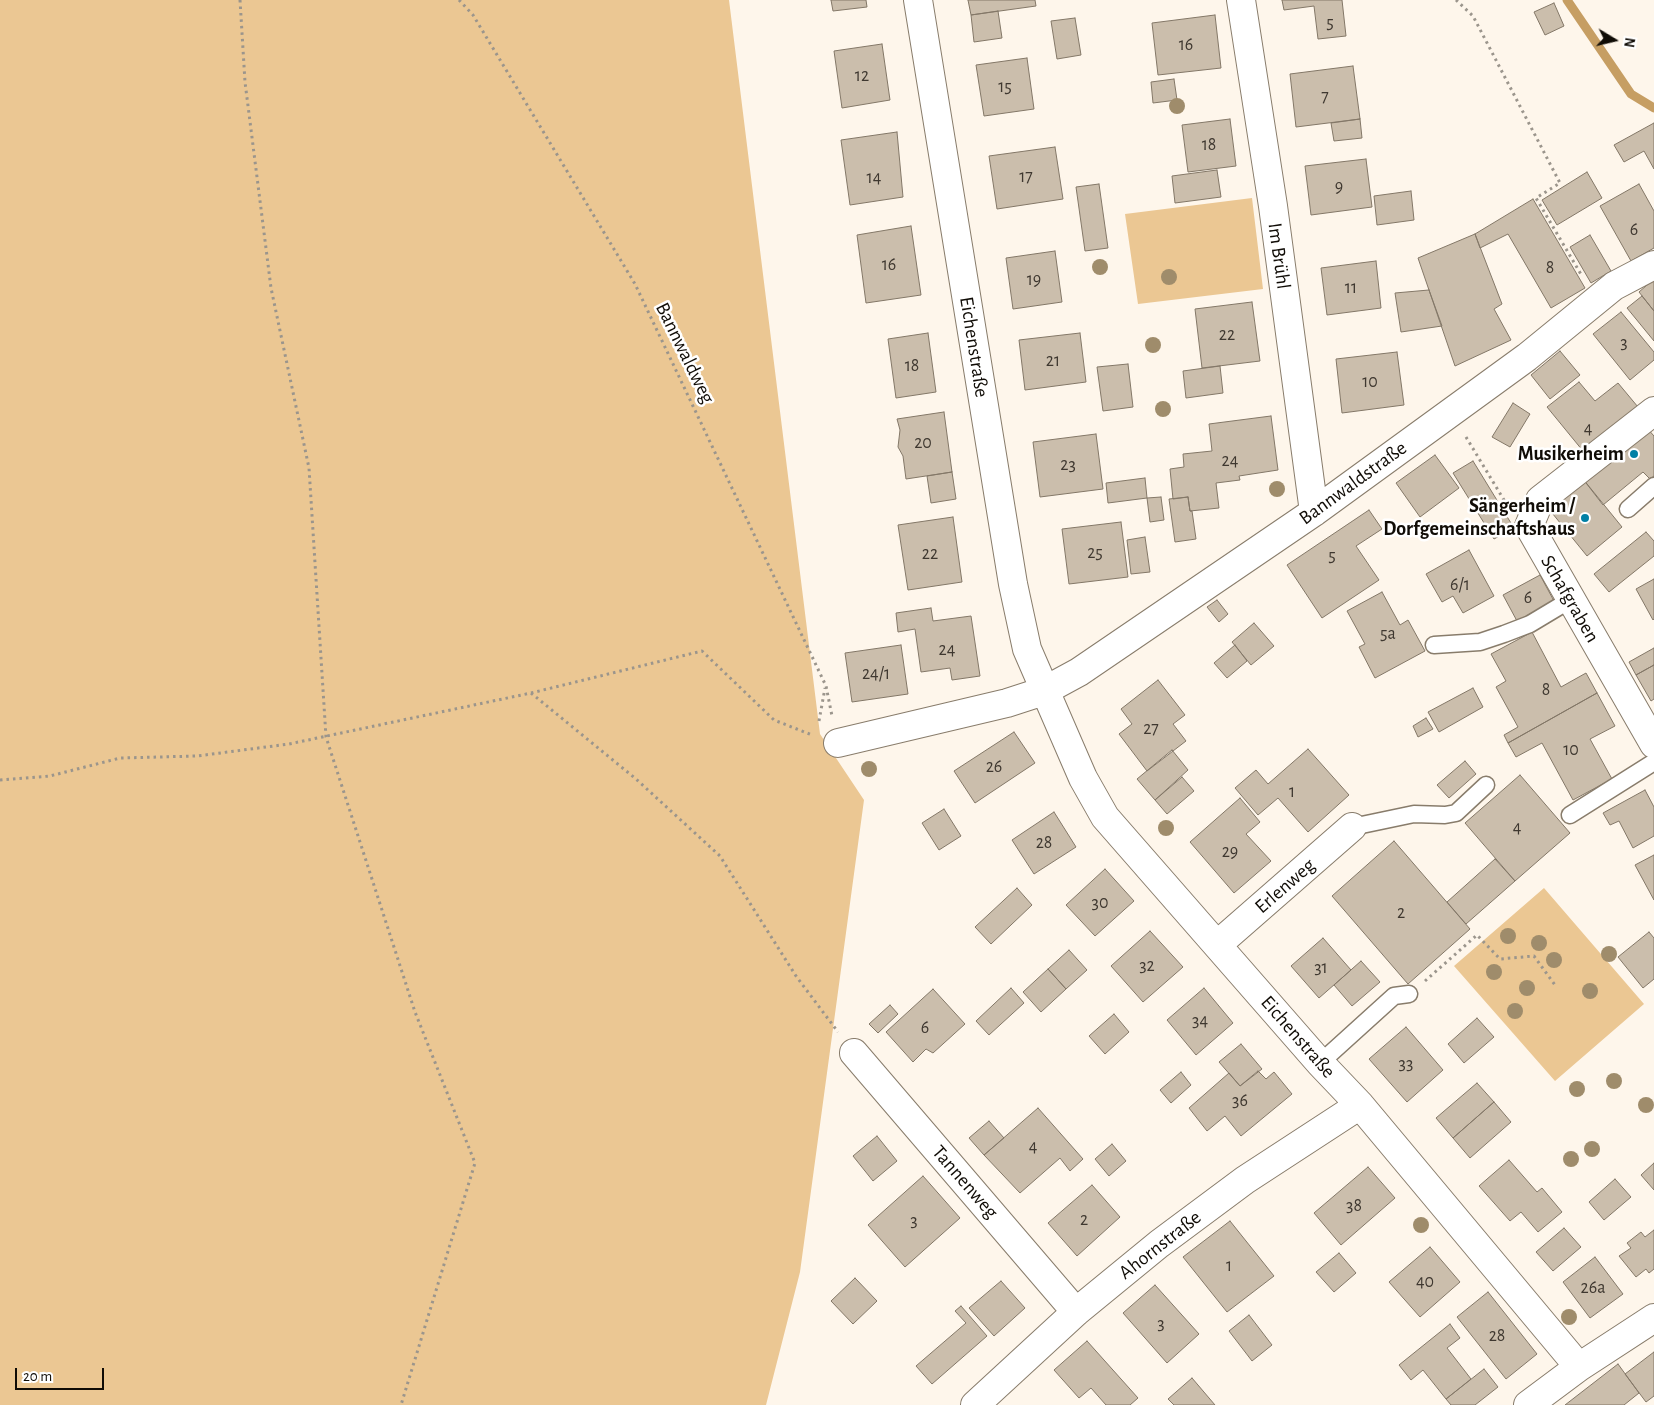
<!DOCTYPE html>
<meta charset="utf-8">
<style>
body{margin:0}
#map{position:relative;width:1654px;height:1405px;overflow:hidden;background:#fef6eb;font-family:"Alegreya Sans",sans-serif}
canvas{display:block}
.north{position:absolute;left:1589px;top:15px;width:50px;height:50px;-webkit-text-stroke:4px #fff;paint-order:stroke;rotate:99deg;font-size:14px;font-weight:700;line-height:20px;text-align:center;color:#100c06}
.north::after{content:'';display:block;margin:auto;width:18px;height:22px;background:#100c06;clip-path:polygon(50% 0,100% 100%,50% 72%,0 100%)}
.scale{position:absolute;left:15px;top:1368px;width:89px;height:22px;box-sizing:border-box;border:2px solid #100c06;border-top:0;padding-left:6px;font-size:15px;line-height:18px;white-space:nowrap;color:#100c06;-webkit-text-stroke:4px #fff;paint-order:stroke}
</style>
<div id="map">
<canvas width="1654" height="1405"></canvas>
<div class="north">N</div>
<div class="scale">20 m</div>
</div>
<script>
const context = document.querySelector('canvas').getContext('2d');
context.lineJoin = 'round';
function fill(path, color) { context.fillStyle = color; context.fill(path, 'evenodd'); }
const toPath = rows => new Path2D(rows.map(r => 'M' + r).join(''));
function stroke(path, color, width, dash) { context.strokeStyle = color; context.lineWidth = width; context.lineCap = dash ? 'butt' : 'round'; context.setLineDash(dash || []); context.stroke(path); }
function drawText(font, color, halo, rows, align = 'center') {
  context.font = font + ' "Alegreya Sans",sans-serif'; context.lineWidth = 5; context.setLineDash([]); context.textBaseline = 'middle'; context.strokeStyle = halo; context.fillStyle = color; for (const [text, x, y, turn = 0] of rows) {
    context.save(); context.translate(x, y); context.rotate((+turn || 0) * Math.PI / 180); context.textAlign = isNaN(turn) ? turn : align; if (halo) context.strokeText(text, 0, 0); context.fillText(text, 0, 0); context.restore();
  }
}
const green = toPath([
 [0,0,729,0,820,734,864,800,800,1272,766,1405,0,1405],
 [1252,198,1263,289,1138,304,1125,214],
 [1544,888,1644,1004,1555,1081,1454,966]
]);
const stream = toPath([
 [1567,0,1631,94,1654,108]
]);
const building = toPath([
 [831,0,866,0,867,7,833,11,831,0],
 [968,0,1035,0,1036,6,971,15,968,0],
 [1282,0,1342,0,1346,36,1318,39,1314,6,1284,10,1282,0],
 [1554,3,1564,26,1545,35,1534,12,1554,3],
 [998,11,1002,38,974,42,971,15,998,11],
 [1215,15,1221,68,1158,75,1152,23,1215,15],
 [1075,18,1081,55,1057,59,1051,21,1075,18],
 [882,44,890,100,842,108,834,51,882,44],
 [1027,58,1034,109,984,116,976,65,1027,58],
 [1353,66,1360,119,1296,127,1290,74,1353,66],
 [1174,79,1177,100,1153,103,1151,82,1174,79],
 [1230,119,1236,166,1188,172,1182,125,1230,119],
 [1360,119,1362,138,1334,141,1331,123,1360,119],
 [1654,123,1654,169,1644,151,1624,162,1614,145,1654,123],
 [897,132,903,197,850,205,841,140,897,132],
 [1055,147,1063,199,997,209,989,156,1055,147],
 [1366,159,1372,207,1311,215,1305,166,1366,159],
 [1217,170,1221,197,1175,203,1172,176,1217,170],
 [1587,172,1602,198,1557,225,1542,200,1587,172],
 [1099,184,1108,248,1085,251,1076,187,1099,184],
 [1639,184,1654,211,1654,248,1631,261,1600,206,1639,184],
 [1411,191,1414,220,1377,225,1374,196,1411,191],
 [1533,199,1585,288,1551,308,1508,234,1480,248,1475,234,1533,199],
 [911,226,921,295,866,303,857,235,911,226],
 [1475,234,1502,304,1494,309,1511,340,1455,366,1418,258,1475,234],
 [1590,235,1611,271,1591,283,1570,247,1590,235],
 [1055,251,1062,302,1013,309,1006,258,1055,251],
 [1376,261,1381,308,1327,315,1321,268,1376,261],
 [1654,279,1654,311,1639,292,1654,279],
 [1429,290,1442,326,1401,332,1395,293,1429,290],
 [1642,296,1654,311,1654,341,1627,308,1642,296],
 [1252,302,1260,361,1202,368,1195,309,1252,302],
 [1621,312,1654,352,1654,360,1630,380,1593,334,1621,312],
 [928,333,936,392,896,398,888,339,928,333],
 [1080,333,1086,382,1025,390,1019,340,1080,333],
 [1560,351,1580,375,1550,399,1531,375,1560,351],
 [1397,352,1404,405,1342,413,1336,359,1397,352],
 [1128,364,1133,407,1103,411,1097,367,1128,364],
 [1220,366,1223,393,1186,398,1183,371,1220,366],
 [1579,382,1595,401,1618,383,1638,407,1583,451,1547,407,1579,382],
 [1513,403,1530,414,1510,447,1492,437,1513,403],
 [944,412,952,472,906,479,903,456,898,447,900,430,897,419,944,412],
 [1271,416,1278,470,1239,476,1240,480,1216,483,1219,508,1190,511,1188,497,1173,499,1170,469,1184,467,1183,454,1212,451,1209,424,1271,416],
 [1646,427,1654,436,1654,476,1650,479,1643,472,1603,505,1583,479,1646,427],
 [1096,434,1103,489,1040,497,1033,442,1096,434],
 [1435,455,1459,488,1420,517,1396,483,1435,455],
 [1473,461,1514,528,1494,539,1453,473,1473,461],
 [952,472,956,499,931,503,927,476,952,472],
 [1145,478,1147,498,1108,503,1106,483,1145,478],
 [1583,479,1622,527,1587,556,1548,508,1583,479],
 [1161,497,1164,520,1150,522,1147,498,1161,497],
 [1188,497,1190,511,1192,511,1196,539,1175,542,1169,499,1188,497],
 [1369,510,1382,529,1356,546,1379,580,1322,618,1287,565,1369,510],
 [953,517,962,582,908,590,898,525,953,517],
 [1121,522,1128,577,1069,584,1062,529,1121,522],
 [1646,532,1654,541,1654,556,1609,592,1594,574,1646,532],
 [1145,537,1150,572,1131,574,1127,540,1145,537],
 [1469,550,1494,596,1463,613,1453,596,1442,602,1426,574,1469,550],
 [1540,575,1554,601,1517,621,1503,595,1540,575],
 [1654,579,1654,619,1653,620,1636,589,1654,579],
 [1382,592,1400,625,1408,620,1425,651,1375,678,1359,647,1365,644,1347,611,1382,592],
 [1217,600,1228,614,1219,622,1207,607,1217,600],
 [931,608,933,621,971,616,980,676,952,680,950,668,921,672,915,629,898,632,896,613,931,608],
 [1254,623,1274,646,1251,665,1232,642,1254,623],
 [1532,632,1561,687,1586,673,1597,693,1508,743,1504,735,1518,727,1496,687,1506,681,1491,654,1532,632],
 [901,645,908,694,852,702,845,653,901,645],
 [1235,645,1247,661,1227,678,1214,663,1235,645],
 [1654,648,1654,665,1636,675,1629,662,1654,648],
 [1654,665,1654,699,1651,701,1636,675,1654,665],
 [1158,680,1185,715,1173,724,1186,741,1147,771,1119,734,1132,724,1121,709,1158,680],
 [1473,688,1483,707,1439,732,1428,712,1473,688],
 [1597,693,1615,726,1590,739,1612,779,1573,800,1542,743,1516,757,1508,743,1597,693],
 [1426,718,1433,729,1418,737,1413,726,1426,718],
 [1014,732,1035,763,975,803,954,771,1014,732],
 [1308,749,1349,795,1308,832,1278,798,1258,815,1235,788,1256,770,1268,784,1308,749],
 [1172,750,1188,770,1155,800,1137,779,1172,750],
 [1465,761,1476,774,1449,798,1437,785,1465,761],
 [1520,775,1570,833,1515,881,1465,823,1520,775],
 [1182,777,1194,791,1167,814,1155,800,1182,777],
 [1645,790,1654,807,1654,836,1633,848,1619,821,1610,825,1603,813,1645,790],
 [1240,798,1260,822,1246,834,1271,861,1234,893,1190,842,1240,798],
 [944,809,961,836,939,850,922,823,944,809],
 [1054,812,1076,847,1034,874,1012,840,1054,812],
 [1394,841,1470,929,1408,984,1332,896,1394,841],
 [1654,855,1654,900,1635,865,1654,855],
 [1495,859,1515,881,1466,924,1447,902,1495,859],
 [1105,869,1134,901,1095,936,1066,905,1105,869],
 [1017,888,1032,905,991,944,975,927,1017,888],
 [1150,931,1183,967,1143,1002,1111,966,1150,931],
 [1649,932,1654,938,1654,979,1643,988,1618,957,1649,932],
 [1323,938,1351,970,1319,998,1291,966,1323,938],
 [1069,950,1087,970,1066,989,1048,969,1069,950],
 [1361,961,1380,982,1352,1006,1334,985,1361,961],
 [1048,969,1066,989,1041,1012,1023,992,1048,969],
 [1011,988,1024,1003,989,1035,976,1021,1011,988],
 [1204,988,1233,1023,1196,1055,1167,1020,1204,988],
 [933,989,965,1024,933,1053,926,1049,913,1062,886,1032,933,989],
 [890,1005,898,1014,878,1033,869,1024,890,1005],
 [1114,1014,1129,1032,1105,1054,1089,1036,1114,1014],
 [1477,1018,1494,1037,1464,1063,1448,1044,1477,1018],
 [1406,1027,1443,1070,1407,1102,1369,1059,1406,1027],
 [1241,1044,1262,1069,1240,1086,1219,1062,1241,1044],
 [1258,1071,1266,1079,1274,1072,1292,1094,1241,1136,1225,1116,1207,1131,1189,1108,1229,1073,1240,1086,1258,1071],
 [1181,1072,1191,1085,1171,1103,1160,1090,1181,1072],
 [1477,1083,1494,1102,1453,1138,1436,1118,1477,1083],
 [1494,1102,1511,1122,1470,1158,1453,1138,1494,1102],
 [1038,1108,1083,1159,1070,1171,1060,1158,1020,1193,984,1155,1038,1108],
 [989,1121,1004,1138,984,1155,969,1138,989,1121],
 [877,1136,897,1161,873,1181,853,1156,877,1136],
 [1112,1144,1126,1161,1109,1176,1095,1159,1112,1144],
 [1509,1160,1537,1192,1542,1188,1562,1212,1538,1232,1521,1212,1510,1221,1479,1186,1509,1160],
 [1654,1163,1654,1190,1641,1175,1654,1163],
 [1368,1167,1395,1198,1341,1245,1314,1213,1368,1167],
 [923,1176,960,1218,905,1267,868,1225,923,1176],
 [1615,1179,1631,1197,1604,1220,1589,1202,1615,1179],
 [1092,1185,1120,1217,1077,1256,1048,1223,1092,1185],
 [1230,1221,1274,1276,1227,1312,1183,1257,1230,1221],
 [1564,1228,1581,1247,1553,1271,1536,1252,1564,1228],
 [1654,1230,1654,1269,1649,1273,1646,1269,1636,1277,1619,1256,1631,1248,1627,1243,1641,1232,1645,1237,1654,1230],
 [1430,1247,1460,1282,1420,1317,1389,1282,1430,1247],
 [1339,1253,1356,1273,1334,1292,1316,1272,1339,1253],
 [1595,1257,1623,1294,1590,1318,1563,1282,1595,1257],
 [855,1278,877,1301,853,1324,831,1301,855,1278],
 [1001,1281,1025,1308,994,1336,969,1308,1001,1281],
 [1155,1285,1199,1334,1167,1363,1123,1313,1155,1285],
 [1488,1292,1537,1354,1506,1379,1457,1317,1488,1292],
 [961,1306,987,1336,932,1384,916,1366,966,1323,955,1311,961,1306],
 [1249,1315,1272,1345,1252,1361,1229,1331,1249,1315],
 [1450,1324,1460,1338,1447,1348,1471,1379,1446,1399,1423,1370,1411,1380,1399,1365,1450,1324],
 [1087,1341,1138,1398,1130,1405,1106,1405,1091,1388,1079,1398,1054,1370,1087,1341],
 [1654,1352,1654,1396,1646,1402,1625,1374,1654,1352],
 [1618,1364,1639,1393,1624,1405,1565,1405,1618,1364],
 [1484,1369,1498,1387,1475,1405,1451,1405,1446,1399,1484,1369],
 [1192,1378,1215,1405,1174,1405,1168,1399,1192,1378]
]);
const path = toPath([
 [240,0,245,82,271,288,309,468,326,737,415,1012,475,1163,401,1405],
 [459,0,473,15,635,284,826,686,832,716],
 [1456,0,1473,16,1560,183,1536,198,1582,276],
 [1466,437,1507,505],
 [531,693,636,779,720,856,796,976,838,1032],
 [819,721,825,688],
 [0,780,50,776,120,758,197,756,289,744,531,693,702,651,774,720,812,735],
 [1425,981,1477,935,1500,959,1534,956,1555,985]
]);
const lane = toPath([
 [1628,509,1654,486],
 [1434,645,1480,642,1504,634,1530,624,1570,600],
 [1570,815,1654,762],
 [1352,827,1414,814,1445,815,1456,813,1486,785],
 [1320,1063,1394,996,1409,994]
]);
const street = toPath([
 [918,0,1013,584,1027,649,1083,778,1105,817,1320,1063,1360,1105,1579,1367],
 [1241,0,1273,206,1314,512],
 [1654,411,1540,500,1529,526,1654,744],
 [838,743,1007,703,1044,691,1079,672,1314,512,1527,357,1614,286,1654,265],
 [1217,945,1352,827],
 [854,1053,1076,1312],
 [975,1405,1076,1312,1159,1244,1245,1180,1360,1105],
 [1528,1405,1579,1367,1654,1318]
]);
const trees = [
 [1177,106],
 [1100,267],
 [1169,277],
 [1153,345],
 [1163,409],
 [1277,489],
 [869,769],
 [1166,828],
 [1508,936],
 [1539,943],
 [1609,954],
 [1554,960],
 [1494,972],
 [1527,988],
 [1590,991],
 [1515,1011],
 [1614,1081],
 [1577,1089],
 [1646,1105],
 [1592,1149],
 [1571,1159],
 [1421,1225],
 [1569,1317]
];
const markers = [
 [1634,454,5,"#0080a5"],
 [1585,518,5,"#0080a5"]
];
const numberNames = [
 ["5",1330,23],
 ["16",1186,45],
 ["12",862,76],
 ["15",1005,87],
 ["7",1325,97],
 ["18",1209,145],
 ["17",1026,177],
 ["14",874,178],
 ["9",1339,187],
 ["6",1634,230],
 ["16",889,265],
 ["8",1550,268],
 ["19",1034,280],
 ["11",1351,288],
 ["22",1227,335],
 ["3",1624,343],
 ["21",1053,361],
 ["18",912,366],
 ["10",1370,382],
 ["4",1588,429],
 ["20",923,443],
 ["24",1230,461],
 ["23",1068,465],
 ["25",1095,553],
 ["22",930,554],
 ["5",1332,556],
 ["6/1",1460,585],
 ["6",1528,598],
 ["5a",1388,634],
 ["24",947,650],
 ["24/1",876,674],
 ["8",1546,690],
 ["27",1151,729],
 ["10",1571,750],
 ["26",994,767],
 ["1",1292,792],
 ["4",1517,828],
 ["28",1044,843],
 ["29",1230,852],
 ["30",1100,903],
 ["2",1401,913],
 ["32",1147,966],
 ["31",1321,968],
 ["34",1200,1021],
 ["6",925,1028],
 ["33",1406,1064],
 ["36",1240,1101],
 ["4",1033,1147],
 ["38",1354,1206],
 ["2",1084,1220],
 ["3",914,1221],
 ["1",1229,1266],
 ["40",1425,1282],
 ["26a",1593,1288],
 ["3",1161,1324],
 ["28",1497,1336]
];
const streetNames = [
 ["Im Brühl",1279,256,82],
 ["Eichenstraße",974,347,81],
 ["Bannwaldweg",685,353,64],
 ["Bannwaldstraße",1353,483,-36],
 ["Schafgraben",1570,599,60],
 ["Erlenweg",1285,886,-41],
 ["Eichenstraße",1298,1037,49],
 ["Tannenweg",965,1182,49],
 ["Ahornstraße",1160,1245,-38]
];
const poiNames = [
 ["Musikerheim",1624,454],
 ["Sängerheim /",1575,506],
 ["Dorfgemeinschaftshaus",1575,529]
];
fill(green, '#ebc793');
stroke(stream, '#c69e63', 9);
fill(building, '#cbbeac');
stroke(building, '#837767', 1);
stroke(lane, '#887c6b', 19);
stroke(street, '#887c6b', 30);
stroke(path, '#9b958c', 3, [2.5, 4]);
stroke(lane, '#fff', 16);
stroke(street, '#fff', 28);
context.fillStyle = '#9f8c6b';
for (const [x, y] of trees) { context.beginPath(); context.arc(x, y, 8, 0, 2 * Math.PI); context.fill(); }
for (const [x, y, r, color] of markers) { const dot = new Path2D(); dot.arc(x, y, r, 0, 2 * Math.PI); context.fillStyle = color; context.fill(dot); stroke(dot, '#fff', 2); }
drawText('18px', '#3f3830', null, numberNames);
drawText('20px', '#100c06', '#fff', streetNames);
drawText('bold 20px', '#100c06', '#fff', poiNames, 'right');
</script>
